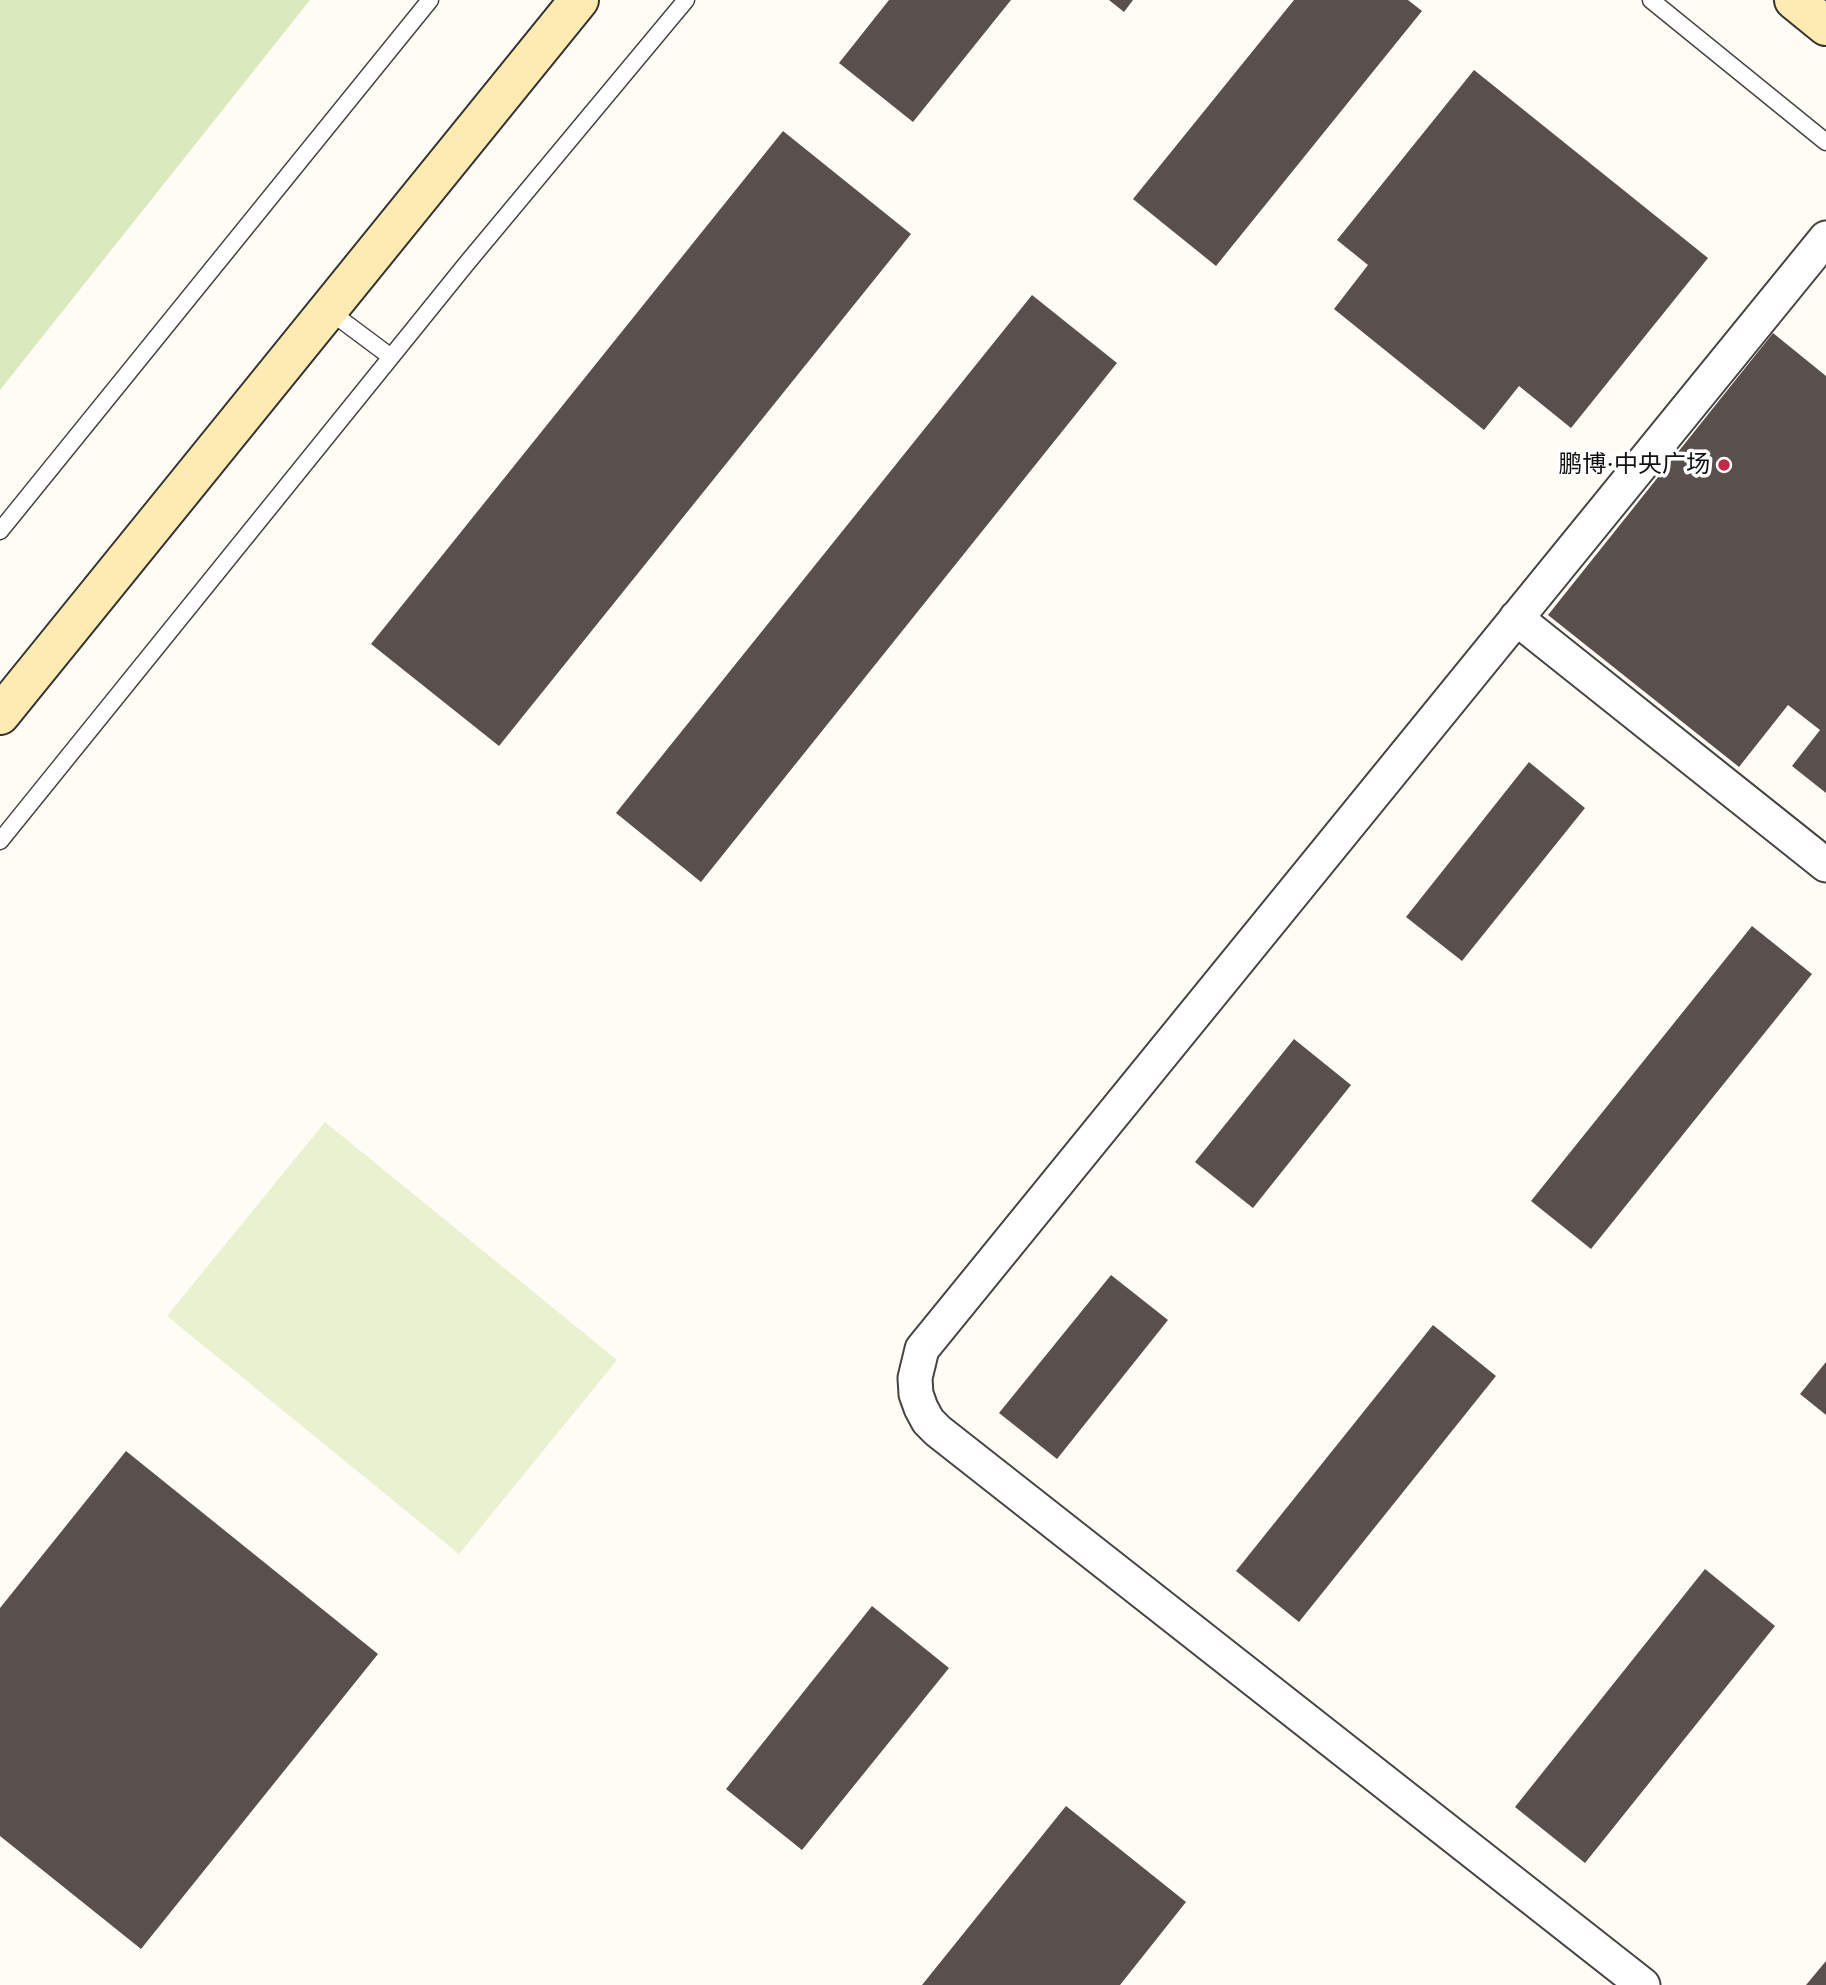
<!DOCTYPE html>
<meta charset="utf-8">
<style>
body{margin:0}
canvas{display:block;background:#fffbf5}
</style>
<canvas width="1826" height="1985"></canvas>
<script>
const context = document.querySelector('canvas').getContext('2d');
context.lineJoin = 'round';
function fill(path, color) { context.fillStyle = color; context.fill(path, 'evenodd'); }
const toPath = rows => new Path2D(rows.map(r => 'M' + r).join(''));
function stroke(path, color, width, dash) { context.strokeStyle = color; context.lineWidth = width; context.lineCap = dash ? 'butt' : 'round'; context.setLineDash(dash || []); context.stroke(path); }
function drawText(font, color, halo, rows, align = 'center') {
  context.font = font + ' "IBM Plex Serif","Noto Sans SC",serif'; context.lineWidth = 7; context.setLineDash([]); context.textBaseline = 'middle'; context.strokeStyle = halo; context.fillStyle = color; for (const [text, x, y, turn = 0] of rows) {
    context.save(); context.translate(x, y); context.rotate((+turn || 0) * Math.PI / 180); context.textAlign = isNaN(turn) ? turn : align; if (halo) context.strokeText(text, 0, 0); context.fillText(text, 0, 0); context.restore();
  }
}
const green = toPath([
 [0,0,310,0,0,390]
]);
const pitch = toPath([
 [325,1122,617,1360,459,1554,167,1316]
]);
const building = toPath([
 [889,0,1011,0,913,122,839,63],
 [1109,0,1133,0,1124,12],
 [1294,0,1408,0,1422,11,1216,266,1133,199],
 [1474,70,1708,258,1571,428,1519,386,1484,430,1334,309,1368,265,1337,240],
 [783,131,911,234,499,746,371,644],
 [1032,295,1117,363,701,882,616,813],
 [1773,333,1826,376,1826,793,1792,766,1820,730,1788,705,1739,767,1548,615],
 [1529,762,1585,808,1462,961,1406,917],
 [1752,926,1812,974,1591,1249,1531,1201],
 [1294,1039,1351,1085,1253,1208,1195,1162],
 [1111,1275,1168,1320,1057,1459,999,1413],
 [1433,1325,1496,1376,1299,1622,1236,1571],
 [1826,1362,1826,1415,1800,1394],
 [126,1451,378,1654,141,1949,0,1836,0,1608],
 [1705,1569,1775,1626,1585,1863,1515,1807],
 [872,1606,949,1668,802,1850,726,1789],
 [1066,1806,1186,1902,1120,1985,922,1985],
 [1826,1961,1826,1985,1806,1985]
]);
const lane = toPath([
 [1651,0,1826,142],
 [328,310,391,357],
 [0,531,430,0],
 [0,841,467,263,686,0]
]);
const street = toPath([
 [1516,618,1826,865],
 [1643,1985,938,1431,928,1421,921,1408,916,1394,915,1378,922,1349,1826,238]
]);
const secondary = toPath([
 [1794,0,1826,26],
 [0,715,579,0]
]);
const markers = [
 [1724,465,7,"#bf2a45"]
];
const poiNames = [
 ["鹏博·中央广场",1710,465]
];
fill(green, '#daeabe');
fill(pitch, '#eaf1d0');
fill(building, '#59504d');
stroke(lane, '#444', 19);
stroke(street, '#444', 37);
stroke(secondary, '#333', 42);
stroke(lane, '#fff', 16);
stroke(street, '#fff', 33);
stroke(secondary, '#fdebb2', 38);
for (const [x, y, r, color] of markers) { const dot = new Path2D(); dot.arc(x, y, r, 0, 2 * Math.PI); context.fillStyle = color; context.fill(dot); stroke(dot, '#fff', 2.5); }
drawText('24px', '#111', '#fff', poiNames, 'right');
</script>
